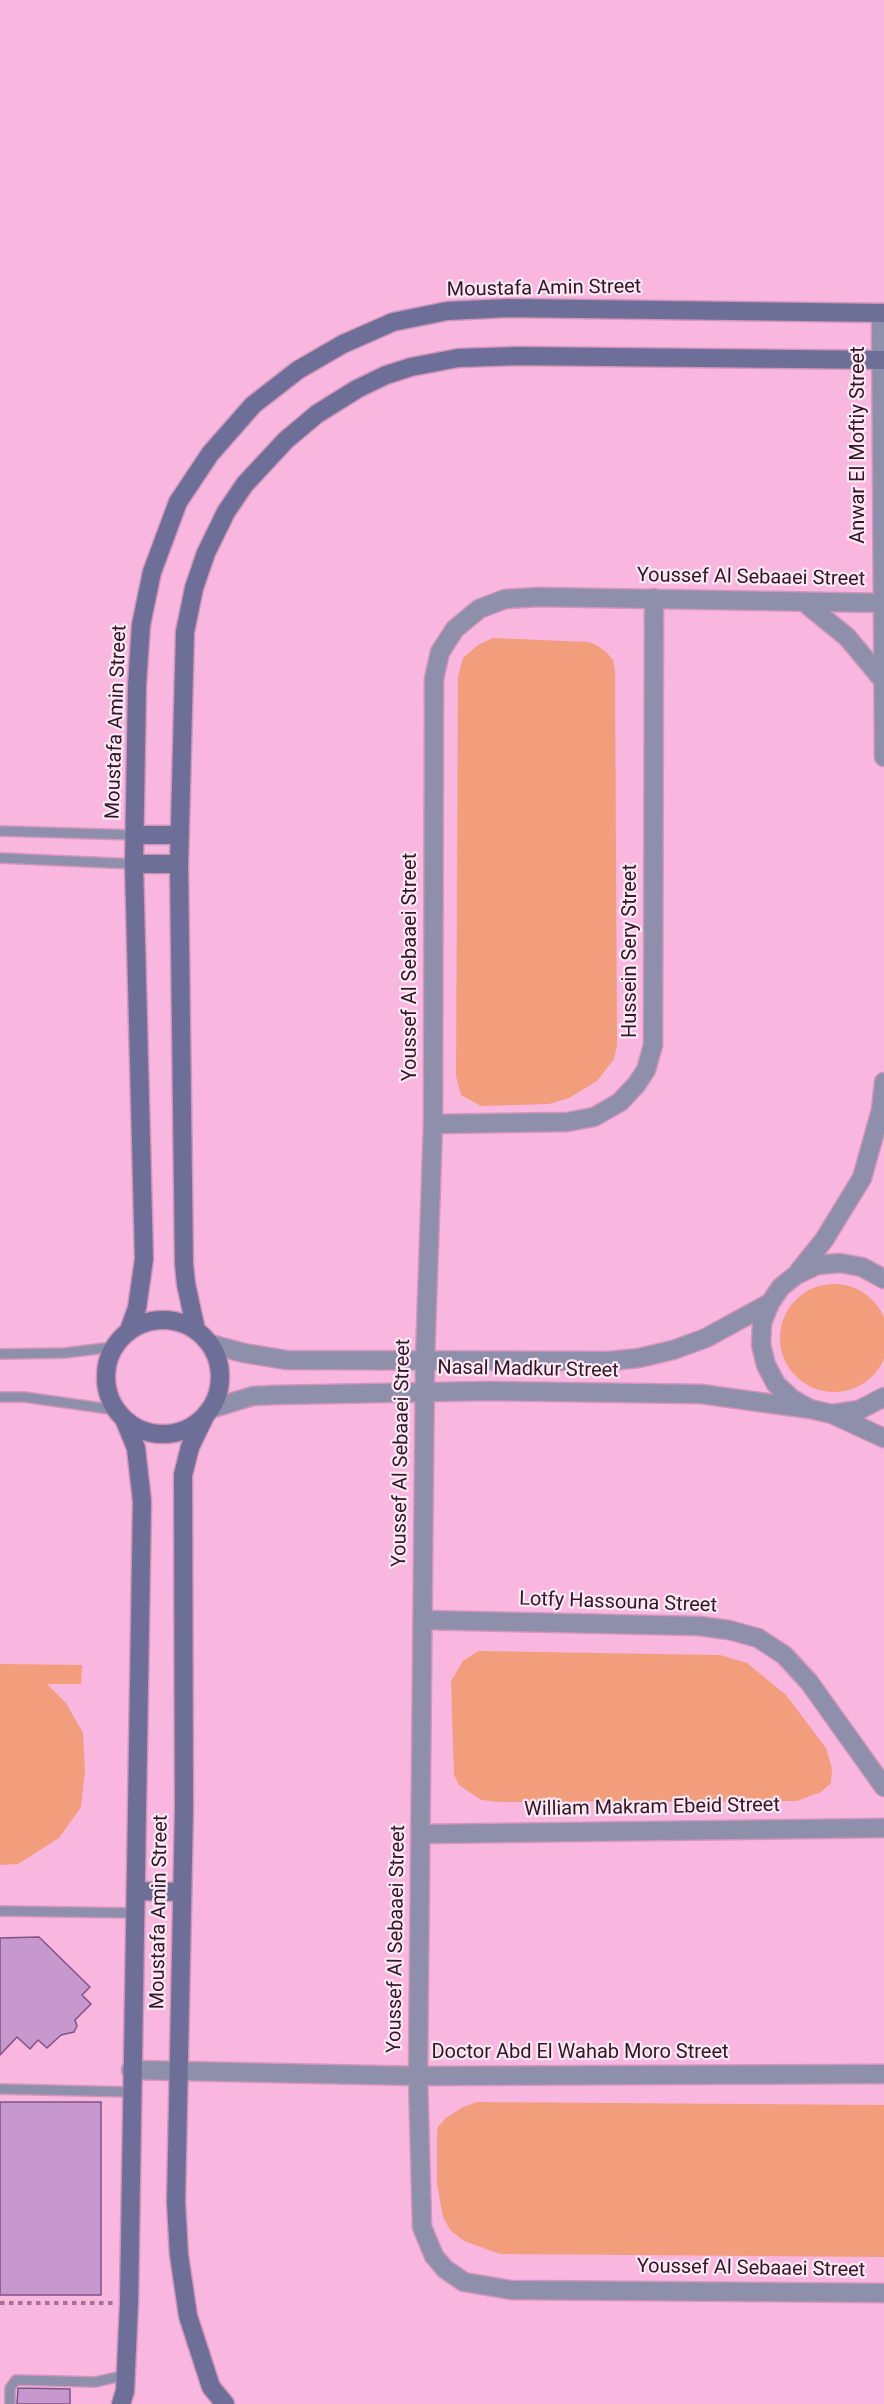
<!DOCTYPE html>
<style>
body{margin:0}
canvas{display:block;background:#f9b6de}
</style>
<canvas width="884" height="2404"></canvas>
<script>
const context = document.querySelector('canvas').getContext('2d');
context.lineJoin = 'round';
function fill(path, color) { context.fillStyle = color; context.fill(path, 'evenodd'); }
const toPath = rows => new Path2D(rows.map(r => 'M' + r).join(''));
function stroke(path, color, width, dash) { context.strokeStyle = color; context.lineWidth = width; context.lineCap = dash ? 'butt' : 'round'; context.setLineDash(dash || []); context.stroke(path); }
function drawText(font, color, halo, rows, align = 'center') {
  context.font = font + ' Roboto,sans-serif'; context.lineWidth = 4.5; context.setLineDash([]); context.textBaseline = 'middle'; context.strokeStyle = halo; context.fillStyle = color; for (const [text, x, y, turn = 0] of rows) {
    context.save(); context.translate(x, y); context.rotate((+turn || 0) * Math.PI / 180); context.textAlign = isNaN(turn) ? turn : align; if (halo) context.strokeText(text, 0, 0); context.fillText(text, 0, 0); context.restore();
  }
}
const green = toPath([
 [493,638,589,642,598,646,607,653,613,660,615,671,617,1045,614,1059,597,1081,569,1098,549,1104,481,1106,461,1095,456,1076,458,677,463,658,478,645],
 '780 1338a54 54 0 1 1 108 0a54 54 0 1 1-108 0Z',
 [478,1651,720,1655,747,1663,786,1695,826,1748,832,1768,831,1783,821,1792,797,1801,500,1802,481,1800,459,1785,454,1775,451,1681,463,1661],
 [0,1664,82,1665,81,1684,47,1684,66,1703,83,1733,85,1770,81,1807,59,1838,18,1864,0,1865],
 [477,2102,884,2105,884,2257,500,2254,464,2241,450,2230,443,2217,437,2184,437,2133,438,2127,446,2118,463,2107]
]);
const building = toPath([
 [39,1937,90,1987,82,1995,91,2004,75,2020,77,2026,74,2032,61,2035,47,2048,38,2040,30,2049,17,2037,0,2055,0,1938,39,1937],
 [0,2102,101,2102,101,2295,0,2295,0,2102],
 [18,2388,70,2389,70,2404,17,2404,18,2388]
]);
const path = toPath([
 [0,2303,113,2303]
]);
const lane = toPath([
 [0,831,135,835],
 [0,858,134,864],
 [0,1354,65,1353,113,1347],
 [0,1397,24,1397,116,1410],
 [0,1911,135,1913],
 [0,2089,131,2092],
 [10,2404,10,2388,16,2380,95,2382,126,2375]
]);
const street = toPath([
 [881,313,884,757],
 [804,602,847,637,882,679],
 [884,603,538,597,505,599,479,609,455,629,440,652,434,679,433,1124,425,1360,418,2076,422,2227,434,2256,445,2269,464,2282,511,2290,884,2293],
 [433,1124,567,1122,594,1117,620,1102,636,1085,646,1070,653,1045,654,598],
 [799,1271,824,1240,862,1178,881,1110,884,1082],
 [884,1279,862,1267,840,1263,817,1265,796,1275,781,1287,770,1303,762,1323,761,1345,766,1365,776,1384,792,1399,810,1409,832,1414,859,1410,884,1397],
 [210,1344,244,1353,286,1360,610,1361,639,1358,673,1350,706,1338,770,1303],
 [210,1409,253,1396,274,1395,488,1391,701,1394,810,1409],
 [832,1414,884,1438],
 [423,1620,699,1626,729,1630,758,1638,784,1655,809,1682,884,1787],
 [421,1834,884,1828],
 [131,2070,418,2076,884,2074]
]);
const secondary = toPath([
 [135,835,180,835],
 [134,864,179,864],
 '106 1377a57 57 0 1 1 114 0a57 57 0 1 1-114 0Z',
 [129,1330,137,1308,144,1259,134,864,137,685,141,625,152,572,178,502,210,454,253,405,298,370,343,344,393,322,447,311,508,308,884,313],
 [196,1330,186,1284,184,1264,179,864,185,632,194,588,206,553,226,512,245,484,286,440,317,414,357,389,386,375,411,367,458,358,518,356,884,360],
 [205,1416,190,1447,183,1475,184,1809,176,2202,179,2255,188,2316,211,2387,225,2404],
 [136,1891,182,1892],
 [121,2404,125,2391,129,2303,142,1501,136,1448,125,1421]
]);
const streetNames = [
 ["Moustafa Amin Street",544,289,-1],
 ["Anwar El Moftiy Street",859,445,-90],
 ["Youssef Al Sebaaei Street",751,578,1],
 ["Moustafa Amin Street",117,722,-88],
 ["Hussein Sery Street",631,951,-90],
 ["Youssef Al Sebaaei Street",411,967,-90],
 ["Nasal Madkur Street",528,1370,1],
 ["Youssef Al Sebaaei Street",402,1453,-89],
 ["Lotfy Hassouna Street",618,1603,2],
 ["William Makram Ebeid Street",652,1808,-1],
 ["Moustafa Amin Street",160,1912,-89],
 ["Youssef Al Sebaaei Street",397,1939,-89],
 ["Doctor Abd El Wahab Moro Street",580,2053],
 ["Youssef Al Sebaaei Street",751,2269,1]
];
fill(green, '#f29e7d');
fill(building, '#c798cd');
stroke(building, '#7f5385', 1.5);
stroke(lane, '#d196b9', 12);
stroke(street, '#d196b9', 21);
stroke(secondary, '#d196b9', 21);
stroke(path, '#a47391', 4, [4.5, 4.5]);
stroke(lane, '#8d8fab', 9);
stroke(street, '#8d8fab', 18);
stroke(secondary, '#6e6f98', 18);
drawText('20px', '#2f1726', '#fde8f4', streetNames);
</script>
